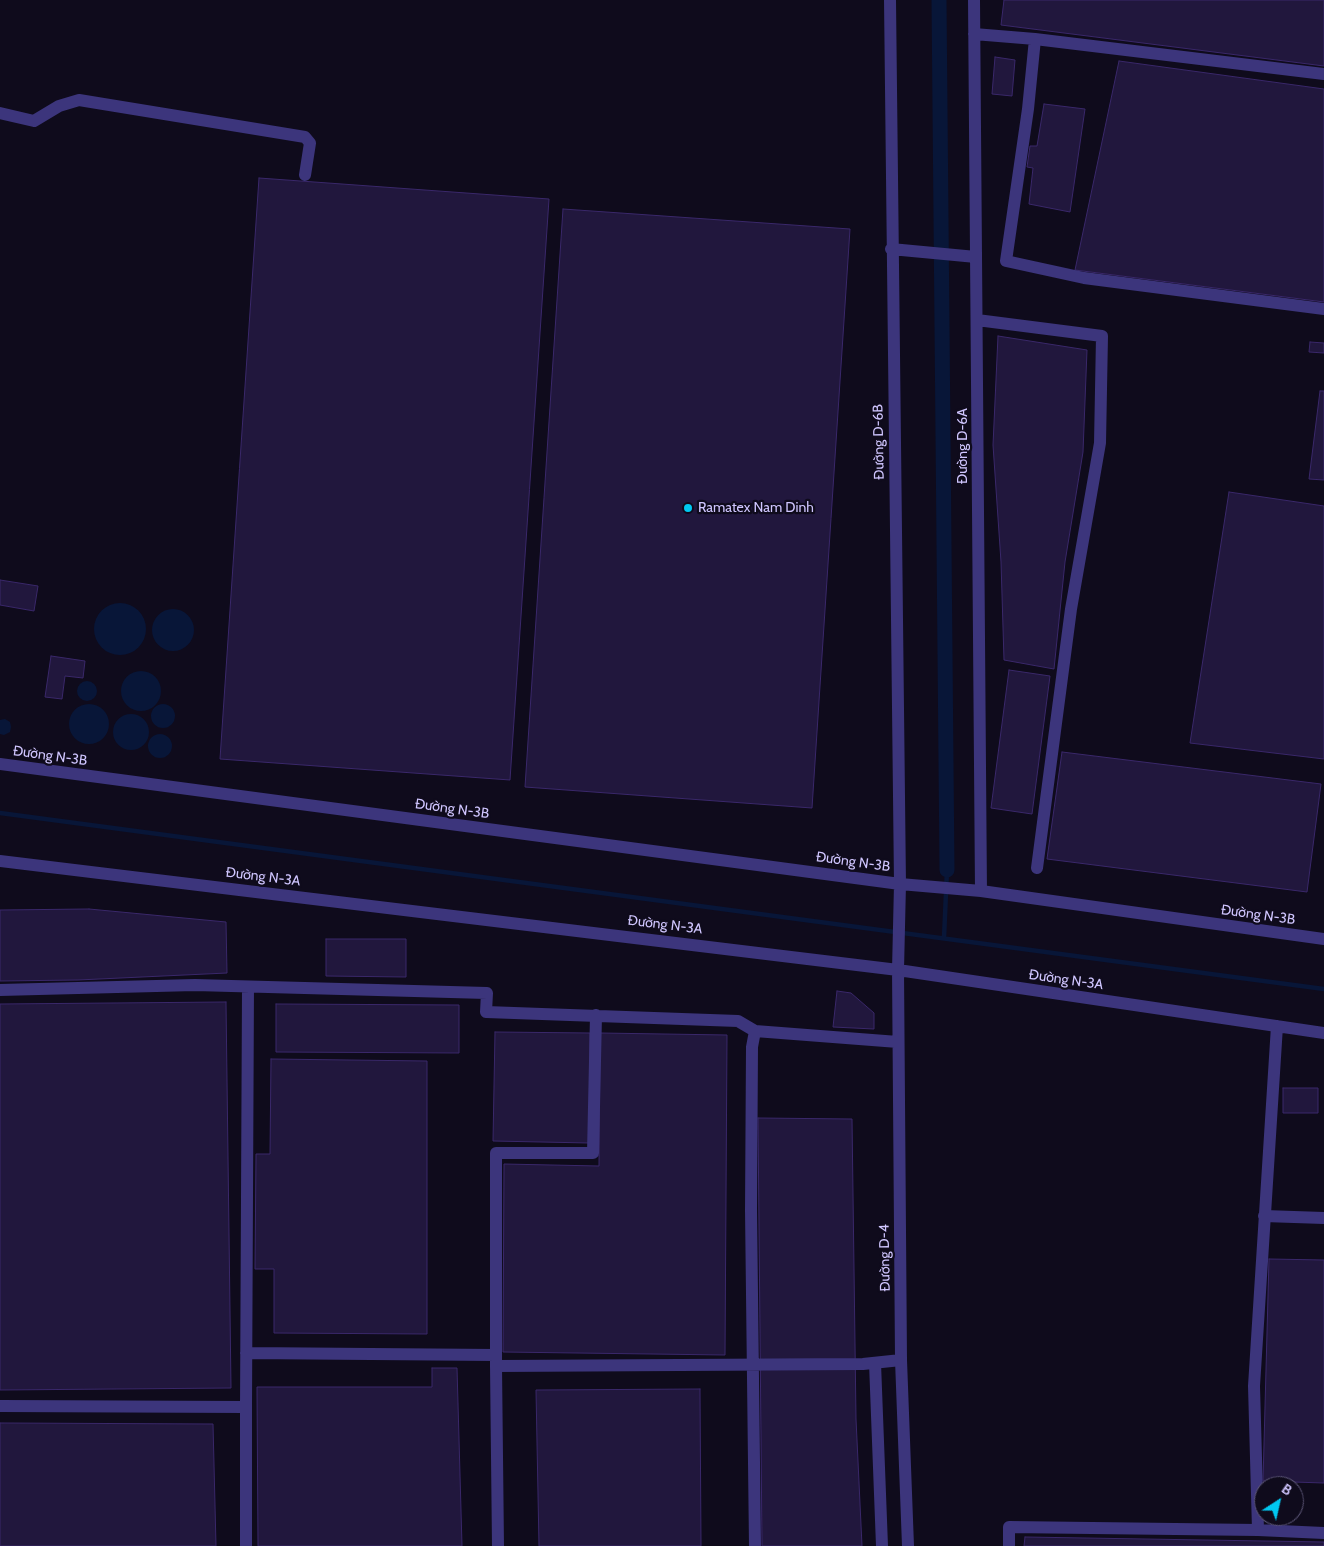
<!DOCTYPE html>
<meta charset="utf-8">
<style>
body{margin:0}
#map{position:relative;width:1324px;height:1546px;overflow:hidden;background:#0f0b1c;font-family:Cabin,sans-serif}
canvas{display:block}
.north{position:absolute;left:1254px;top:1476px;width:50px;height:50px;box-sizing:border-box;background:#0f0b1c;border:1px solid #5c5677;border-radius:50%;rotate:35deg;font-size:14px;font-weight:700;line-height:20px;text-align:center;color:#d0c6ff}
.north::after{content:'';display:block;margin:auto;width:18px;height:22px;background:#00c8f1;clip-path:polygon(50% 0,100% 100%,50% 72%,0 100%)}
</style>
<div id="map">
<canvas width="1324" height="1546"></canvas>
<div class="north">B</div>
</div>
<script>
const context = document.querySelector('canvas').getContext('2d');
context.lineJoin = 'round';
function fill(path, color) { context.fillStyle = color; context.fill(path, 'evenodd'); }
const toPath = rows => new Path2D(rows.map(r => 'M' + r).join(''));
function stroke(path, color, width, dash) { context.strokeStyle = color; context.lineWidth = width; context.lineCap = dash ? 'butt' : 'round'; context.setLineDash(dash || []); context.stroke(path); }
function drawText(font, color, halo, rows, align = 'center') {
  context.font = font + ' Cabin,sans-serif'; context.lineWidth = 4.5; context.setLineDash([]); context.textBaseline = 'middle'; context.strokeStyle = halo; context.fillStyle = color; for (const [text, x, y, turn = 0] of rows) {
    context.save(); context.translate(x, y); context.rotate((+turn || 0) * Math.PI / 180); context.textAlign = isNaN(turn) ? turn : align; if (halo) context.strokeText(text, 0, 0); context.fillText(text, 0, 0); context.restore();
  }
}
const water = toPath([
 '94 629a26 26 0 1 1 52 0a26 26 0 1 1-52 0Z',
 '152 630a21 21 0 1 1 42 0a21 21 0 1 1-42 0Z',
 '121 691a20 20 0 1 1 40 0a20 20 0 1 1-40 0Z',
 '77 691a10 10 0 1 1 20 0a10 10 0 1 1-20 0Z',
 '69 724a20 20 0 1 1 40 0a20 20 0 1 1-40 0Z',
 '151 716a12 12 0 1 1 24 0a12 12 0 1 1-24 0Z',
 '113 732a18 18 0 1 1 36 0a18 18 0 1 1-36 0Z',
 [5,719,10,722,11,727,10,732,4,735,0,734,0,720],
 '148 746a12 12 0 1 1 24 0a12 12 0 1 1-24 0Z'
]);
const stream = toPath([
 [0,813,1324,989],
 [944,938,947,870]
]);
const canal = toPath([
 [939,0,947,870]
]);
const building = toPath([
 [1004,0,1324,0,1324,66,1001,25,1004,0],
 [995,57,1015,60,1012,96,992,94,995,57],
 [1119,61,1324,89,1324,302,1075,270,1119,61],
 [1044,104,1085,109,1070,212,1029,204,1033,168,1027,167,1030,146,1037,146,1044,104],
 [259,178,549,199,510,780,220,759,259,178],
 [563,209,850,229,812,808,525,787,563,209],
 [998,336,1087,350,1083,452,1065,562,1054,669,1004,660,1001,562,993,445,998,336],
 [1310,342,1324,343,1324,353,1309,352,1310,342],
 [1320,391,1324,391,1324,480,1309,479,1320,391],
 [1229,492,1324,506,1324,759,1190,743,1229,492],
 [0,580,38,586,34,611,0,605,0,580],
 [51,656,85,661,83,678,65,676,62,699,45,697,51,656],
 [1009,670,1050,676,1032,814,991,808,1009,670],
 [1062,752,1321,784,1307,892,1047,859,1062,752],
 [89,909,226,922,227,973,78,980,0,981,0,910,89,909],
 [326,939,406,939,406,977,326,976,326,939],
 [837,991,851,993,874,1013,874,1029,833,1027,837,991],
 [226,1002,231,1388,0,1390,0,1004,226,1002],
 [276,1004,459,1005,459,1053,276,1052,276,1004],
 [495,1032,590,1033,589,1143,493,1141,495,1032],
 [600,1033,727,1035,725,1355,503,1352,504,1164,599,1166,600,1033],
 [271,1059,427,1061,427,1334,274,1333,274,1269,255,1269,256,1154,270,1154,271,1059],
 [1283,1088,1318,1088,1318,1113,1283,1113,1283,1088],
 [758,1118,852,1119,856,1419,862,1546,762,1546,758,1118],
 [1269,1259,1324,1260,1324,1483,1263,1481,1269,1259],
 [432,1368,457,1368,462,1546,258,1546,257,1387,432,1387,432,1368],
 [700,1389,701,1546,539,1546,536,1390,700,1389],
 [0,1423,213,1424,216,1546,0,1546,0,1423],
 [1025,1537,1324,1542,1324,1546,1024,1546,1025,1537]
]);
const minor = toPath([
 [890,0,900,884,898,970,901,1360,908,1546],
 [974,0,981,891],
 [974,34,1035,39,1028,109,1006,261,1084,278,1324,309],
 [1035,39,1324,74],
 [0,113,34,121,59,106,79,100,305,137,310,143,305,175],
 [891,249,976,257],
 [977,320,1102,336,1100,443,1071,609,1037,868],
 [0,764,900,884,981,891,1324,939],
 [0,861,898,970,1324,1033],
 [0,990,195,985,487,993,486,1012,738,1021,755,1031,898,1042],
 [1277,1026,1254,1386,1258,1530,1324,1533],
 [755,1031,752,1047,751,1210,755,1546],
 [1264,1216,1324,1218],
 [246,1353,496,1355],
 [875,1363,882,1546],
 [496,1366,496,1153,593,1153,596,1015],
 [0,1406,246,1407,246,1546],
 [246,1407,248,987],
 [498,1546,496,1366,863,1364,901,1360],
 [1009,1546,1009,1527,1258,1530]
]);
const markers = [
 [688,508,5,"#00c8f1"]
];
const streetNames = [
 ["Đường D-6B",879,442,-91],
 ["Đường D-6A",963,446,-90],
 ["Đường N-3B",50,756,8],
 ["Đường N-3B",452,809,8],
 ["Đường N-3B",853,862,8],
 ["Đường N-3A",263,877,7],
 ["Đường N-3B",1258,915,8],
 ["Đường N-3A",665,925,7],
 ["Đường N-3A",1066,980,8],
 ["Đường D-4",885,1258,-91]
];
const poiNames = [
 ["Ramatex Nam Dinh",698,508]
];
fill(water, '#081638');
stroke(stream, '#081638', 4.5);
stroke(canal, '#081638', 15);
fill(building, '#21173d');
stroke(building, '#3a286a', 1);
stroke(minor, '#3c357c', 12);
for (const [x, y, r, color] of markers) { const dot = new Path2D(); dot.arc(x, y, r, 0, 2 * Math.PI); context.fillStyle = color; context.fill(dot); stroke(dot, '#0f0b1c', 2); }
drawText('14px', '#d0c6ff', '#0f0b1c', streetNames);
drawText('14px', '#d0c6ff', '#0f0b1c', poiNames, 'left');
</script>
